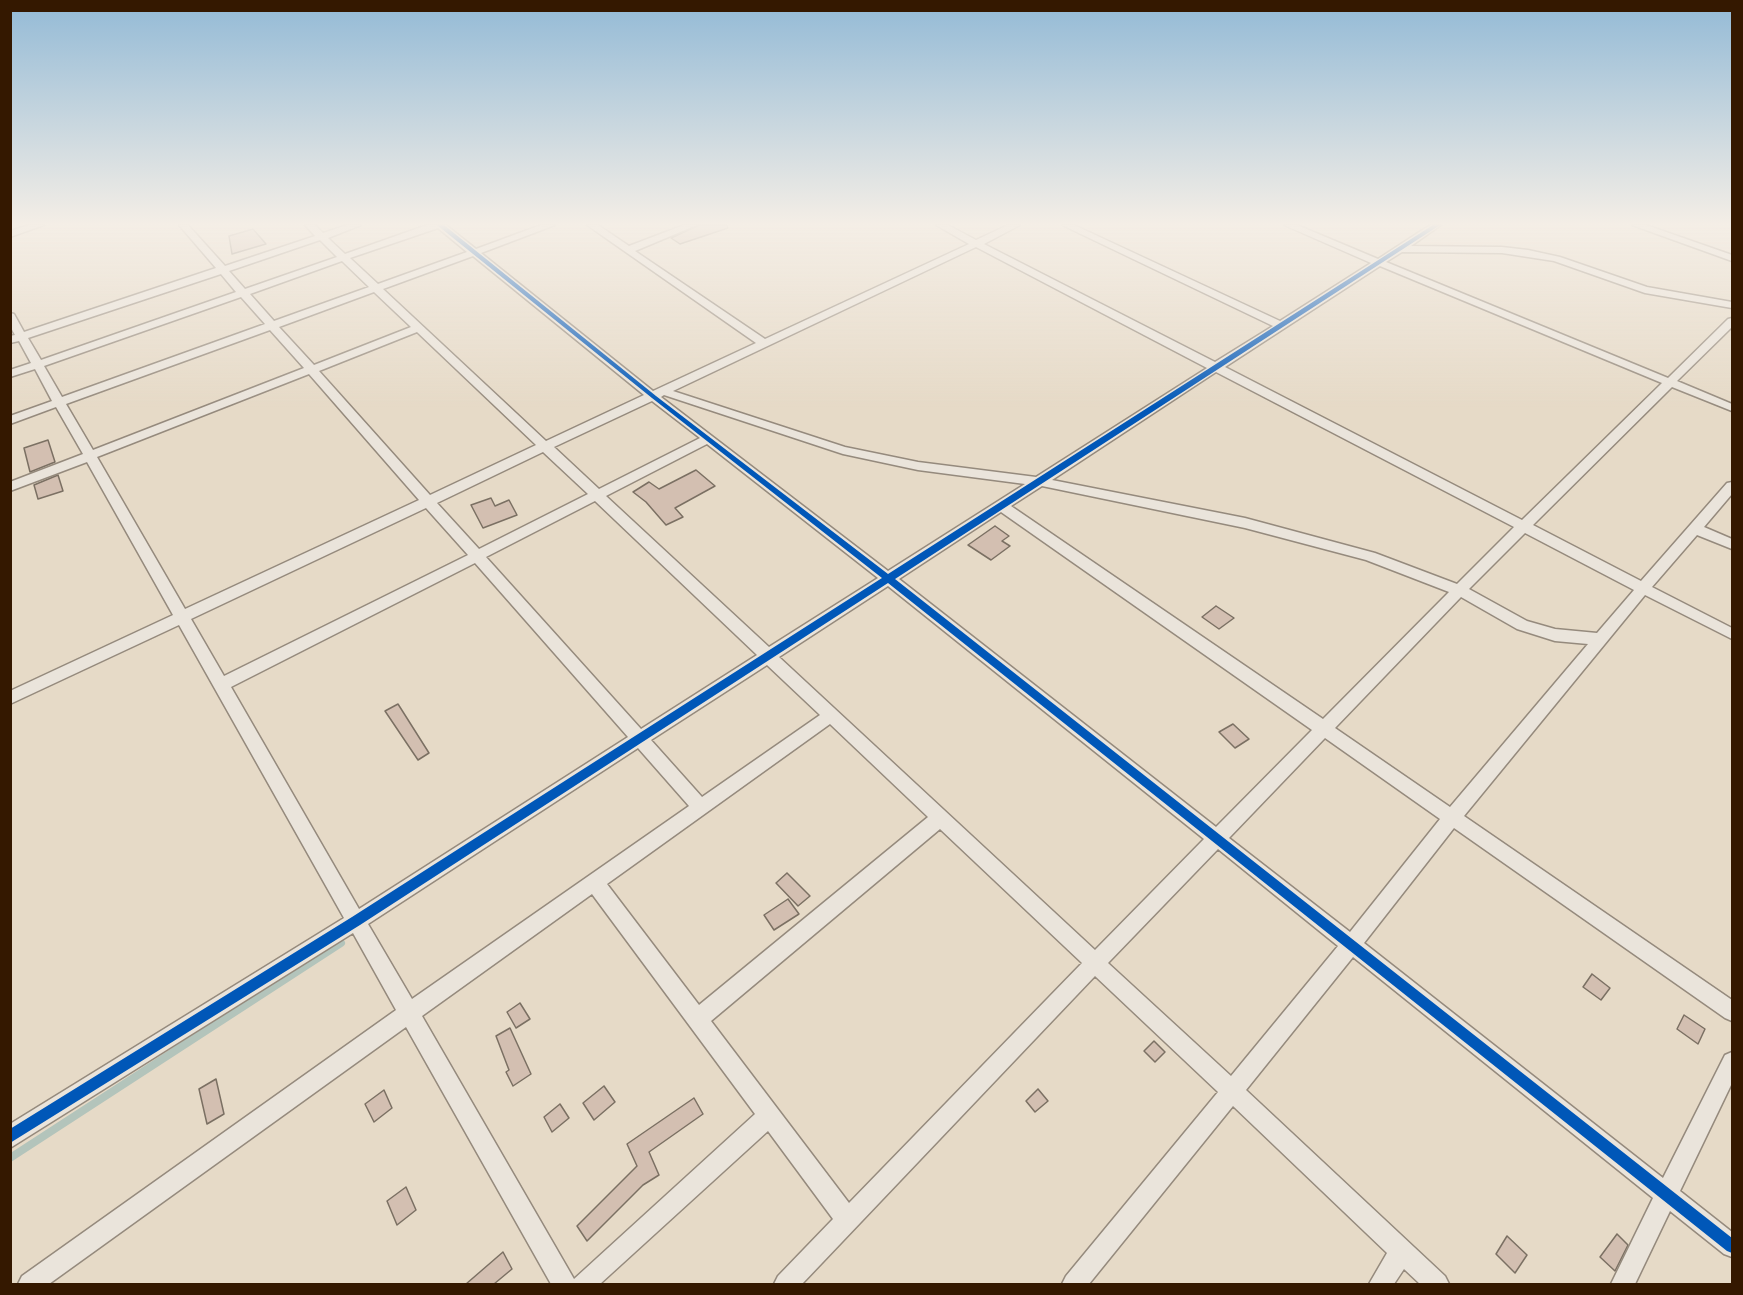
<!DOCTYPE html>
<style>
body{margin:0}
#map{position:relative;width:1743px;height:1295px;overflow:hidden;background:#e6dac7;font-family:"Libre Caslon Text",serif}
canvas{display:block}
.frame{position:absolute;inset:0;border:12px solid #341800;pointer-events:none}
</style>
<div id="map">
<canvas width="1743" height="1295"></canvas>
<div class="frame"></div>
</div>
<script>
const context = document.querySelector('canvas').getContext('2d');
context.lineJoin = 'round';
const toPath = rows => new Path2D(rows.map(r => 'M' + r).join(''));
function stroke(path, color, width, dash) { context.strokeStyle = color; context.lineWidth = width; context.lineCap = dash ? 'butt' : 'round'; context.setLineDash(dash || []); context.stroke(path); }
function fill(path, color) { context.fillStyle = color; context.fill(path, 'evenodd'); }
const stream = toPath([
 [10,1158,341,943]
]);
const building = toPath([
 [699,225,727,225,728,228,680,244,671,238,699,225],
 [253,229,266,244,232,254,229,236,253,229],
 [48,440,55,462,30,472,24,448,48,440],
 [696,470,715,486,675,508,683,517,666,525,646,502,633,492,649,482,659,489,696,470],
 [58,475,63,491,38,499,34,485,58,475],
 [491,498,495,506,509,500,517,515,483,528,471,505,491,498],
 [995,526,1009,536,1002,541,1010,546,991,560,968,545,995,526],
 [1216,606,1234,618,1219,629,1202,617,1216,606],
 [398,704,429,753,418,760,385,711,398,704],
 [1233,724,1249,739,1235,748,1219,732,1233,724],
 [787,873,810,896,798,906,776,883,787,873],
 [788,899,799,914,774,930,764,915,788,899],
 [1592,974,1610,988,1601,1000,1583,987,1592,974],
 [520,1003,530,1019,516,1028,507,1012,520,1003],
 [1684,1015,1705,1029,1698,1044,1677,1029,1684,1015],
 [510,1028,531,1074,513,1086,506,1072,509,1070,496,1036,510,1028],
 [1154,1041,1165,1052,1155,1062,1144,1051,1154,1041],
 [216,1079,224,1114,207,1124,199,1089,216,1079],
 [604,1086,615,1102,594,1120,583,1103,604,1086],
 [1038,1089,1048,1101,1035,1112,1026,1101,1038,1089],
 [384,1090,392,1108,374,1122,365,1104,384,1090],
 [694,1098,703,1114,649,1152,659,1175,643,1185,587,1241,577,1226,637,1166,627,1144,694,1098],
 [560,1104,569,1118,552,1132,544,1117,560,1104],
 [406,1187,416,1210,397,1225,387,1201,406,1187],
 [1617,1234,1628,1245,1615,1271,1600,1257,1617,1234],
 [1507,1236,1527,1255,1515,1273,1496,1254,1507,1236],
 [503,1252,512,1269,494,1284,466,1284,503,1252]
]);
const street = toPath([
 [29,225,44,225,10,237,10,231,29,225],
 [179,225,188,225,225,266,315,236,305,225,315,225,323,233,347,225,361,225,328,238,345,254,427,225,446,225,476,249,541,225,555,225,481,253,653,391,756,343,587,225,598,225,629,246,684,225,697,225,635,251,765,339,969,244,936,225,948,225,976,240,1008,225,1020,225,984,244,1215,362,1273,326,1062,225,1074,225,1280,321,1371,263,1284,225,1297,225,1378,259,1430,225,1441,225,1411,246,1502,247,1528,250,1560,257,1647,287,1732,302,1732,308,1645,293,1554,261,1502,253,1402,252,1386,262,1668,378,1728,319,1732,318,1732,327,1677,381,1732,404,1732,411,1672,387,1533,525,1641,581,1727,483,1732,482,1732,494,1704,527,1732,539,1732,549,1697,535,1652,587,1732,628,1732,639,1645,595,1464,816,1732,1000,1732,1021,1725,1018,1454,828,1364,943,1663,1178,1725,1055,1732,1052,1732,1083,1680,1191,1732,1232,1732,1257,1724,1254,1670,1211,1635,1284,1611,1284,1653,1198,1353,957,1246,1090,1445,1276,1449,1284,1420,1284,1404,1269,1394,1284,1369,1284,1387,1253,1233,1106,1089,1284,1062,1284,1066,1276,1218,1092,1095,976,802,1284,774,1284,778,1276,833,1219,768,1131,600,1284,551,1284,406,1027,49,1284,18,1284,22,1276,396,1010,353,933,10,1148,10,1124,344,918,179,625,10,704,10,691,173,615,87,462,10,491,10,482,83,454,56,407,10,424,10,416,52,401,35,369,10,377,10,370,31,363,19,341,10,343,10,336,15,335,10,326,10,313,14,314,24,332,216,268,179,225],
 [438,228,467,252,378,284,350,258,438,228],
 [320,240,337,257,245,289,229,271,320,240],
 [976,247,1207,368,1036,477,918,462,845,447,673,391,976,247],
 [473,256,644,395,546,441,383,289,473,256],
 [342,261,369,287,274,321,250,294,342,261],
 [1380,266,1662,383,1522,520,1225,367,1380,266],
 [221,274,236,292,41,360,28,338,221,274],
 [374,292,411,327,314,365,279,327,374,292],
 [241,297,265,324,62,397,44,366,241,297],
 [270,330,304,368,93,450,66,404,270,330],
 [417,332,536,445,430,495,319,371,417,332],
 [1216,372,1514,527,1457,584,1375,553,1245,518,1052,480,1216,372],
 [309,374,419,500,185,609,97,457,309,374],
 [664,395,843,454,918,470,1025,484,888,571,661,397,664,395],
 [652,401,700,438,599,489,554,447,652,401],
 [707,444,878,578,769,647,606,496,707,444],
 [543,452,588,494,479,549,437,503,543,452],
 [1042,486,1245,528,1366,560,1449,592,1323,719,1011,506,1042,486],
 [595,501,757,655,641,729,486,557,595,501],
 [426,508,468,555,224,676,191,619,426,508],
 [1001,512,1312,730,1216,827,899,579,1001,512],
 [1525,533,1634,590,1597,633,1555,629,1527,621,1469,589,1525,533],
 [475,563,628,737,359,909,231,687,475,563],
 [888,586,1204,839,1095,950,779,657,888,586],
 [1461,597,1517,629,1555,641,1588,644,1450,807,1335,728,1461,597],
 [767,665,820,715,702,797,651,740,767,665],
 [830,724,928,817,699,1005,607,884,830,724],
 [1325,738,1440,819,1350,932,1229,838,1325,738],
 [638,748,689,806,412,999,368,924,638,748],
 [940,829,1082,963,849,1203,711,1021,940,829],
 [1218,849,1338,946,1231,1076,1108,963,1218,849],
 [592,894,755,1114,574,1279,422,1016,592,894],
 [1632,225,1646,225,1732,255,1732,261,1632,225]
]);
const cycleway = toPath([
 [437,225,444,225,656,396,888,574,1433,225,1440,225,895,579,1732,1238,1732,1253,1727,1251,888,583,360,925,10,1143,10,1129,352,917,882,578,652,398,437,225]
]);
stroke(stream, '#b3c4bb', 8);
fill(building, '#d3bfb1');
stroke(building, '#7b7063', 1.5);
stroke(street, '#958a7d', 3);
fill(street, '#eae4db');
fill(cycleway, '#0057b8');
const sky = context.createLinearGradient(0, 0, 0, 407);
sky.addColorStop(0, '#93bad6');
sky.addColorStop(0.55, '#f4eee6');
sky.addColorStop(1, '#f4eee600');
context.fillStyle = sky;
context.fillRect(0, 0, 1743, 407);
</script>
